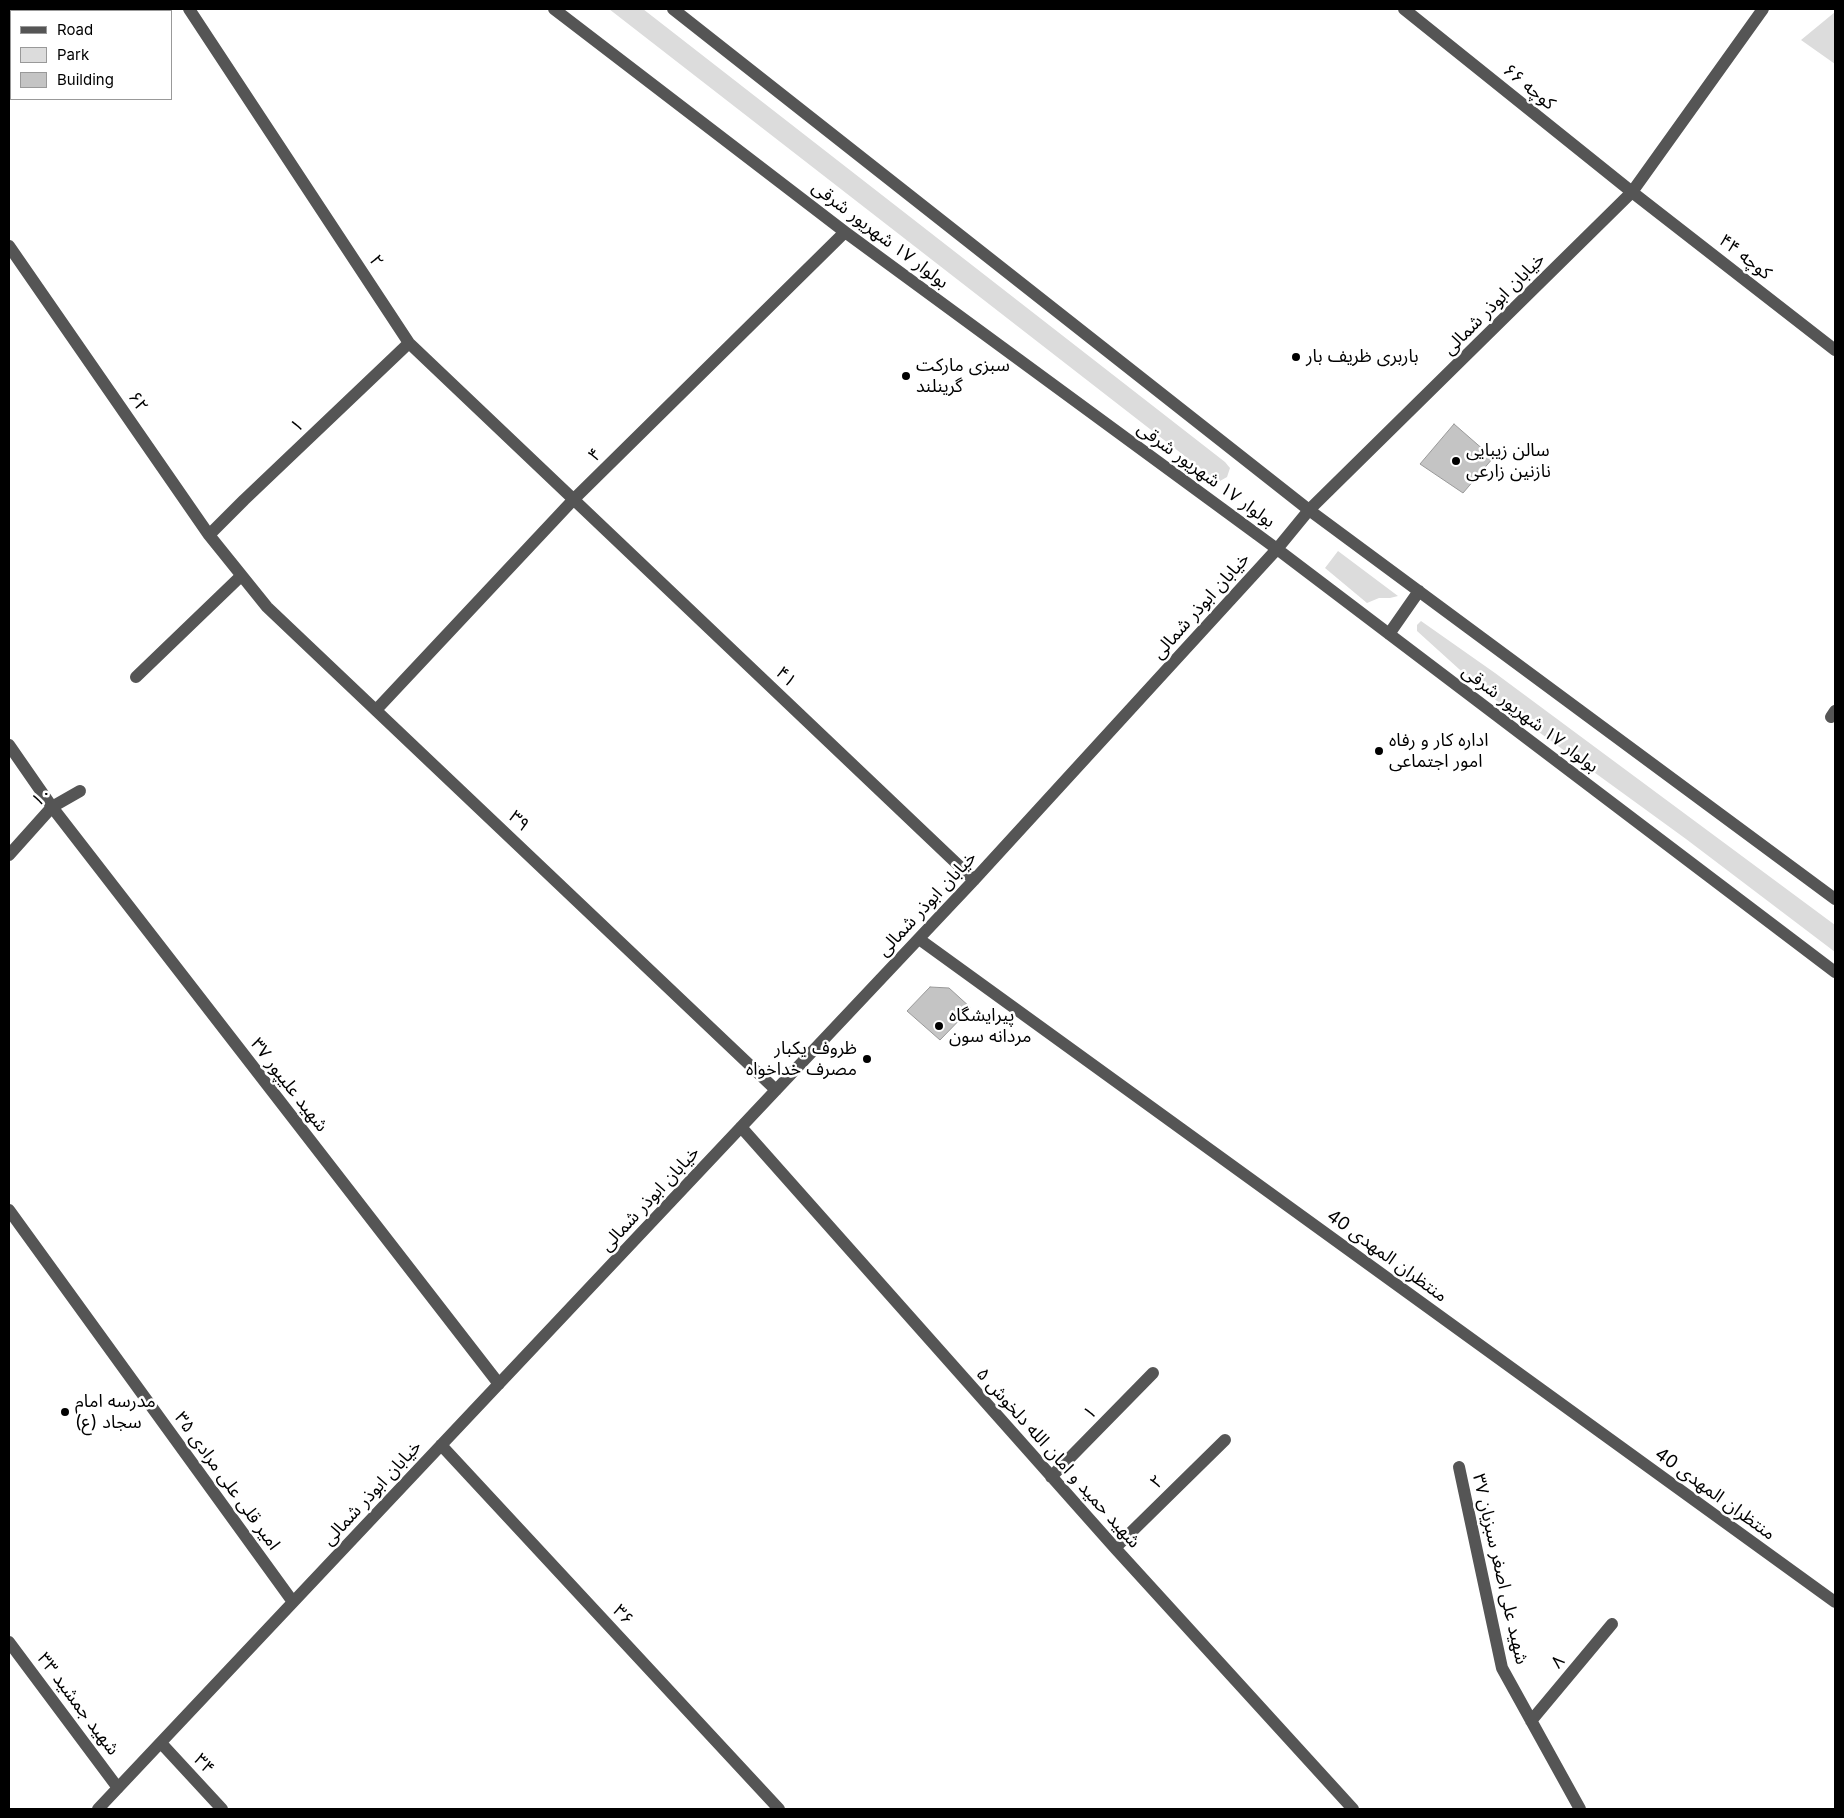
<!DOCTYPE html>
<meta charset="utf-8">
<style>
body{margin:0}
#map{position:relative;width:1844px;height:1818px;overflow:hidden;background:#fff;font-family:Inter,sans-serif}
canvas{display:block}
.frame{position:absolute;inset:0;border:10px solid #000;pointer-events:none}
.legend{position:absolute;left:10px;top:10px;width:162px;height:90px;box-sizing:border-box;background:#fff;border:1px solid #999;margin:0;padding:6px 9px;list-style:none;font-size:15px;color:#000}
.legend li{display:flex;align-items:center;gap:10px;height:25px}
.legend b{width:25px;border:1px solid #999}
</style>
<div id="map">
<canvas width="1844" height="1818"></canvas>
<div class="frame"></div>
<ul class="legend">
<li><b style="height:6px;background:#555"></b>Road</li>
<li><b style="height:14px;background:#dcdcdc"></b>Park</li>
<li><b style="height:14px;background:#c4c4c4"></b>Building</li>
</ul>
</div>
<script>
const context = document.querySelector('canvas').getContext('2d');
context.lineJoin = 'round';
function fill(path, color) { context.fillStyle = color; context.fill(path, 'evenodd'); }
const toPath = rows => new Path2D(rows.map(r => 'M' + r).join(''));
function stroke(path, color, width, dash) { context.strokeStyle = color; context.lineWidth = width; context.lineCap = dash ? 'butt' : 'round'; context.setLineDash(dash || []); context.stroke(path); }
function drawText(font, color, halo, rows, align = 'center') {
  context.font = font + ' Inter,"Noto Sans Arabic",sans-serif'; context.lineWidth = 5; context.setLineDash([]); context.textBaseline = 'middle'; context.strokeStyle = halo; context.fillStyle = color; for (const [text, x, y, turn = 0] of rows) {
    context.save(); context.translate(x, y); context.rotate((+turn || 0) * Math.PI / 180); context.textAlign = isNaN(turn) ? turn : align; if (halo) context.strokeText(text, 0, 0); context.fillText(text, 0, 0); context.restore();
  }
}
const green = toPath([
 [609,9,643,9,1225,462,1230,468,1227,477,1220,481,1213,478],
 [1835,12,1835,64,1801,40],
 [1338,551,1398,596,1390,598,1379,598,1367,603,1325,568],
 [1421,621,1495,673,1835,925,1835,952,1686,839,1503,706,1459,669,1417,631,1417,625]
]);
const building = toPath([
 [1454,424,1493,458,1463,493,1420,464,1454,424],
 [930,987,949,988,971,1008,940,1040,907,1011,930,987]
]);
const minor = toPath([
 [189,9,409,343,974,880],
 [554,9,845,232,1277,549,1835,972],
 [673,9,1309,510,1835,899],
 [1404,9,1632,192,1835,350],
 [9,246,209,535,267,607,776,1090],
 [209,535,244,500,409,343],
 [1389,634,1419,591],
 [136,677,241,576],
 [376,710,574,499,845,232],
 [1831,717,1835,711],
 [9,745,52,807,499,1384],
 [9,855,52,807,80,791],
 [919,939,1835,1602],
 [741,1127,1115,1548,1353,1809],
 [9,1210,293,1602],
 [441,1445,779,1809],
 [1459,1467,1502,1668,1580,1809],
 [1051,1477,1153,1373],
 [1115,1548,1225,1440],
 [9,1642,118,1788],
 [1531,1721,1612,1624],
 [161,1743,222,1809],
 [98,1809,974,880,1277,549,1309,510,1632,192,1763,9]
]);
const markers = [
 [1296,357,5,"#000"],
 [906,376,5,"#000"],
 [1456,461,5,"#000"],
 [1379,751,5,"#000"],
 [939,1026,5,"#000"],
 [867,1059,5,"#000"],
 [65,1412,5,"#000"]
];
const streetNames = [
 ["کوچه ۶۶",1529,87,39],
 ["بولوار ۱۷ شهریور شرقی",880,235,37],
 ["کوچه ۴۴",1745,257,38],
 ["۲",376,261,57],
 ["خیابان ابوذر شمالی",1494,304,-45],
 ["۶۲",138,402,55],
 ["۱",297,426,-43],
 ["۴",595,455,-45],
 ["بولوار ۱۷ شهریور شرقی",1206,475,36],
 ["خیابان ابوذر شمالی",1201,606,-48],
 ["۴۱",786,677,44],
 ["بولوار ۱۷ شهریور شرقی",1530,719,37],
 ["۱۰",42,797,-39],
 ["۳۹",519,821,43],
 ["خیابان ابوذر شمالی",927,904,-47],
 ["شهید علیپور ۳۷",289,1085,52],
 ["خیابان ابوذر شمالی",650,1199,-47],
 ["منتظران المهدی 40",1387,1256,36],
 ["۱",1090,1413,-45],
 ["شهید حمید و امان الله دلخوش ۵",1058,1458,48],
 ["امیر قلی علی مرادی ۳۵",227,1481,54],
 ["۲",1157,1482,-44],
 ["خیابان ابوذر شمالی",372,1493,-47],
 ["منتظران المهدی 40",1715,1494,36],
 ["شهید علی اصغر سبزیان ۳۷",1500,1569,77],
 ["۳۶",623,1615,47],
 ["۸",1558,1662,-50],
 ["شهید جمشید ۳۳",78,1704,53],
 ["۳۴",204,1764,47]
];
const poiNames = [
 ["باربری ظریف بار",1306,357],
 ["سبزی مارکت",916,366],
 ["گرینلند",916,387],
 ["سالن زیبایی",1466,451],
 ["نازنین زارعی",1466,472],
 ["اداره کار و رفاه",1389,741],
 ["امور اجتماعی",1389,762],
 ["پیرایشگاه",949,1016],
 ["مردانه سون",949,1037],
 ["ظروف یکبار",857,1049,"right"],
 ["مصرف خداخواه",857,1070,"right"],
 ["مدرسه امام",75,1402],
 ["سجاد (ع)",75,1423]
];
fill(green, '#dcdcdc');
fill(building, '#c4c4c4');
stroke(building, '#999', 1);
stroke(minor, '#555', 12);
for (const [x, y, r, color] of markers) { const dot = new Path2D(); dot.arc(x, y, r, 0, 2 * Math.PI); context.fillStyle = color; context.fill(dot); stroke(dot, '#fff', 2); }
drawText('18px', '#000', '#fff', streetNames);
drawText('18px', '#000', '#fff', poiNames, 'left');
</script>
